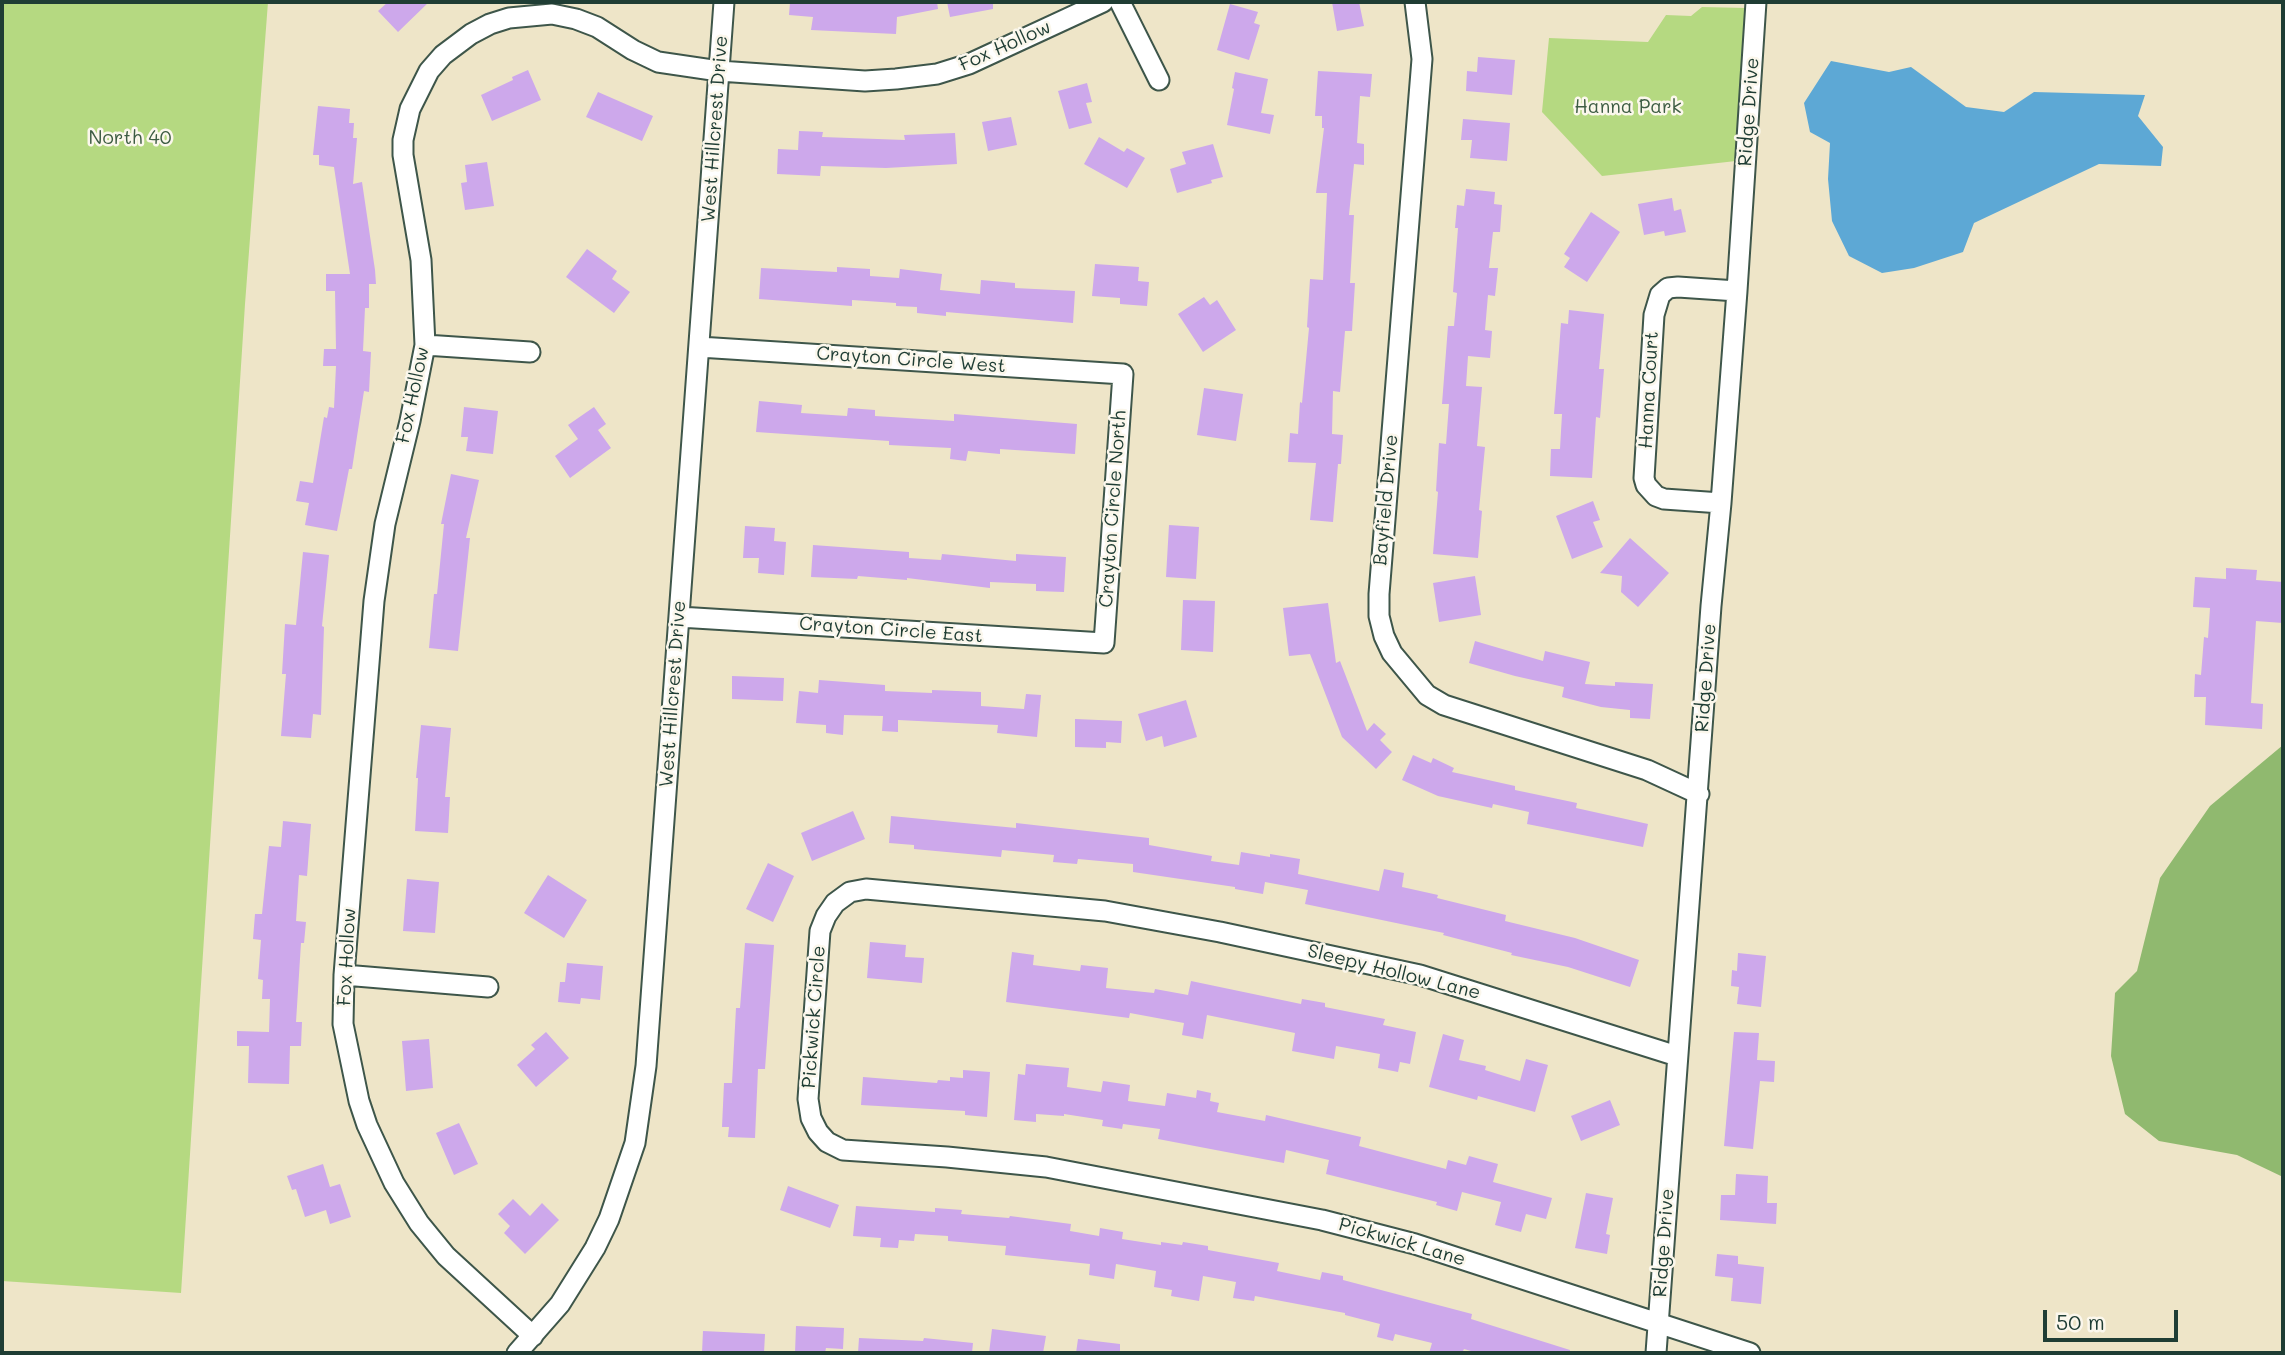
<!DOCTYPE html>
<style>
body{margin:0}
#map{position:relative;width:2285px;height:1355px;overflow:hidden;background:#eee5c8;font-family:Mali,sans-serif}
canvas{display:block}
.frame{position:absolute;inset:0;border:4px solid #1f3d34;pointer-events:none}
.scale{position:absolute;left:2043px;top:1310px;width:135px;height:32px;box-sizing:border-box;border:4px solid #1f3d34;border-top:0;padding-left:9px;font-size:21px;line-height:24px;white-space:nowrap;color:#1f3d34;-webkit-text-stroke:5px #fbf7ec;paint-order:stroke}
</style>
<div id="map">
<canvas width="2285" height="1355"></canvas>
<div class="frame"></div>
<div class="scale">50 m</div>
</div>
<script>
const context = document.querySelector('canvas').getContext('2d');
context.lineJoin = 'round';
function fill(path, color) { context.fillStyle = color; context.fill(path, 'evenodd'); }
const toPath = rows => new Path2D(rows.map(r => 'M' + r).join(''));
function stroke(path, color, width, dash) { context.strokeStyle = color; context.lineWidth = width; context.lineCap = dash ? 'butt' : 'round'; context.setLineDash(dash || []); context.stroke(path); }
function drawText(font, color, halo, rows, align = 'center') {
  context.font = font + ' Mali,sans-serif'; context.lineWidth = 5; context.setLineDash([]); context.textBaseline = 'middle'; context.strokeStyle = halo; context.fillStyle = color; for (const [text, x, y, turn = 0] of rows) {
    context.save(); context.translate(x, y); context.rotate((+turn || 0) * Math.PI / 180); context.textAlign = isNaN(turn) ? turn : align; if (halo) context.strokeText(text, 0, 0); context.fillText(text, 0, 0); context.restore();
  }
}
const green = toPath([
 [2,2,268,2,245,304,181,1293,2,1281],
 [1702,7,1746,8,1736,161,1602,176,1542,112,1549,38,1648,42,1666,15,1691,16]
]);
const forest = toPath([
 [2283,745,2283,1177,2237,1155,2159,1141,2125,1114,2111,1056,2115,993,2137,971,2160,878,2210,806]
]);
const water = toPath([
 [1831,61,1889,72,1911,67,1966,107,2004,112,2034,92,2145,95,2138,116,2163,147,2161,166,2099,164,1974,223,1963,252,1914,268,1882,273,1849,256,1832,221,1828,179,1830,143,1810,132,1804,103]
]);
const building = toPath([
 [388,2,429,2,398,32,378,11],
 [790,2,937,2,938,9,897,17,896,34,832,31,811,30,813,17,789,15],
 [947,2,993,2,993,9,950,17],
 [1332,2,1359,2,1364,26,1337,31],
 [1230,4,1258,12,1254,23,1260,25,1249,60,1217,50],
 [1478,57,1515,60,1512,95,1466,91,1467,71,1477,72],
 [528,70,541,100,492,121,481,95,513,80,512,77],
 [1318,71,1372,74,1370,97,1360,96,1357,143,1364,144,1364,165,1354,164,1349,215,1354,215,1350,283,1355,283,1352,331,1345,331,1340,392,1333,391,1332,434,1343,435,1341,464,1338,464,1333,522,1310,520,1316,463,1288,462,1290,433,1298,434,1300,402,1302,403,1309,328,1307,327,1310,279,1323,280,1327,193,1316,193,1324,128,1322,128,1322,116,1315,116],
 [1235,72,1268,79,1261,113,1274,115,1270,134,1227,125,1234,89,1232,88],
 [1087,83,1092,102,1086,103,1092,123,1069,129,1058,91],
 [598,92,653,116,642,141,586,117],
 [318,106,350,109,349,123,354,123,353,138,357,138,353,184,362,182,375,270,376,284,369,284,369,308,365,308,363,351,371,352,369,392,364,391,352,469,349,469,337,531,305,525,309,503,296,501,300,481,313,483,324,417,327,418,329,407,334,408,336,366,323,366,324,349,336,349,335,291,326,291,326,274,350,274,334,167,319,165,319,155,313,155],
 [1011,117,1017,145,988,151,982,122],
 [1463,119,1510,123,1507,161,1470,158,1472,140,1461,140],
 [799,131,823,132,822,137,905,140,904,135,955,133,957,164,886,168,821,166,820,176,777,174,778,149,798,150],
 [1099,137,1124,152,1127,148,1145,158,1127,188,1084,164],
 [1213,144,1223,177,1211,180,1212,183,1177,193,1170,169,1186,164,1182,152],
 [487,162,494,206,465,210,461,183,467,182,465,165],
 [1466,189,1495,192,1494,204,1502,205,1500,232,1493,232,1489,268,1498,268,1495,296,1488,295,1485,330,1492,331,1490,358,1468,356,1466,386,1482,387,1477,446,1485,447,1479,510,1482,511,1478,558,1433,554,1438,492,1436,491,1439,443,1446,444,1449,404,1442,404,1448,326,1454,326,1457,293,1453,292,1458,228,1455,228,1457,205,1464,206],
 [1672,198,1674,211,1681,209,1686,232,1665,236,1664,231,1644,235,1638,204],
 [1591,212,1620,232,1587,282,1564,267,1570,258,1564,254],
 [587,249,617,271,612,279,630,292,614,313,566,277],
 [1095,264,1139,267,1138,281,1149,282,1147,306,1120,304,1120,298,1092,296],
 [837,267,870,269,870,276,899,278,900,269,942,274,940,290,980,294,981,280,1015,283,1015,288,1075,291,1073,323,946,312,946,316,917,313,917,307,896,306,896,303,852,300,852,306,759,299,761,268,837,272],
 [1204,297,1210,305,1217,300,1236,330,1203,352,1178,314],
 [1569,310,1604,314,1599,369,1604,369,1600,418,1596,417,1592,478,1550,476,1551,449,1560,449,1562,414,1554,414,1559,350,1561,323,1568,324],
 [1204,388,1243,394,1236,441,1197,435],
 [759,401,802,405,801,413,847,416,848,408,875,410,875,416,954,421,954,414,1077,424,1075,454,1000,449,1000,454,968,451,966,461,950,459,951,448,889,445,889,441,756,432],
 [464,407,498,411,493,454,466,451,468,437,461,437],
 [594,407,606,424,598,430,611,448,570,478,555,456,578,439,568,425],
 [451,474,479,480,466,538,470,538,458,651,429,648,434,594,437,594,444,524,441,524],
 [1593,501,1600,520,1593,522,1603,547,1572,559,1556,516],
 [1169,525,1199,527,1196,579,1166,577],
 [745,526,775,528,774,541,786,542,784,575,758,573,759,558,743,558],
 [1630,538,1669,573,1638,607,1621,592,1622,576,1600,573],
 [813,545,909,552,909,558,941,560,942,554,1016,561,1016,554,1066,557,1064,592,1036,591,1036,584,990,582,990,588,907,578,907,580,858,576,857,579,811,577],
 [303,552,329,555,322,626,324,627,321,715,313,714,311,738,281,736,286,674,282,674,285,624,296,625],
 [2226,568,2257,570,2256,580,2283,582,2283,623,2256,621,2251,703,2263,704,2262,729,2205,725,2206,697,2194,697,2195,674,2201,675,2204,637,2208,638,2210,608,2193,607,2195,577,2226,579],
 [1475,576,1481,615,1439,622,1433,583],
 [1183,600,1215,601,1213,652,1181,650],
 [1328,603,1336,663,1340,661,1367,731,1374,723,1386,734,1380,740,1392,752,1376,769,1342,737,1310,654,1289,656,1283,608],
 [1475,641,1543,661,1545,651,1590,662,1585,684,1615,686,1615,682,1653,684,1650,719,1630,718,1630,710,1601,707,1562,697,1564,687,1515,676,1469,663],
 [732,676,784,678,783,701,732,699],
 [819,680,885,685,885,691,932,693,932,690,981,692,981,706,1024,709,1026,694,1041,695,1037,737,997,733,998,725,898,720,898,732,882,731,883,716,844,715,843,735,826,733,826,725,796,723,799,691,818,693],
 [1186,700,1197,737,1164,747,1162,736,1146,741,1138,714],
 [1075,719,1122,721,1121,743,1106,742,1106,748,1075,747],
 [421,725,451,728,445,797,450,797,448,833,415,831,418,778,416,778],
 [1413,755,1431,763,1433,758,1454,768,1452,772,1515,786,1515,790,1577,803,1576,808,1648,824,1643,847,1527,824,1529,812,1493,804,1492,808,1438,796,1402,780],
 [853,811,865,839,812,861,801,833],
 [891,816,1016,828,1016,823,1149,838,1149,845,1212,856,1211,861,1239,865,1241,852,1270,857,1270,854,1300,859,1298,874,1379,891,1384,869,1404,873,1402,887,1438,895,1437,898,1506,915,1505,921,1575,938,1639,960,1630,987,1568,967,1511,955,1512,953,1443,935,1444,933,1305,904,1308,890,1265,882,1263,894,1235,889,1235,887,1133,872,1133,864,1078,859,1077,864,1053,862,1054,855,1002,850,1001,857,914,849,914,845,889,843],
 [283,821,311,824,307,876,299,875,296,921,306,922,304,943,301,943,296,1022,302,1022,301,1046,290,1046,289,1084,248,1083,249,1046,237,1046,237,1031,269,1032,270,999,262,999,263,980,258,979,261,940,253,939,255,914,262,914,269,846,281,847],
 [768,863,794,876,773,922,746,909],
 [548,875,587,900,564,938,524,913],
 [407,879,439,882,435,933,403,931],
 [870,942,906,945,905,957,924,958,922,983,867,978],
 [745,943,774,945,765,1069,758,1069,755,1138,728,1137,729,1127,722,1127,724,1083,732,1083,736,1008,740,1008],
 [1012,952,1034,955,1033,965,1080,971,1081,965,1108,968,1106,988,1154,993,1155,989,1188,995,1191,981,1301,1004,1302,999,1325,1003,1325,1007,1385,1019,1383,1025,1416,1032,1410,1064,1400,1062,1398,1072,1378,1068,1380,1054,1336,1046,1334,1059,1292,1051,1295,1033,1207,1015,1203,1039,1182,1035,1184,1023,1130,1013,1129,1018,1006,1002],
 [1738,953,1766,956,1761,1007,1737,1004,1739,987,1731,986,1732,970,1737,971],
 [567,963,603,966,600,1000,581,998,580,1004,558,1002,560,982,565,982],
 [546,1032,569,1058,536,1087,517,1065,535,1049,531,1045],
 [1734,1032,1759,1033,1757,1060,1775,1061,1774,1082,1760,1081,1753,1149,1724,1146],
 [1443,1034,1464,1040,1459,1060,1486,1066,1485,1070,1520,1081,1526,1059,1548,1065,1535,1112,1478,1096,1477,1100,1429,1087],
 [429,1039,433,1088,406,1091,402,1041],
 [1026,1064,1069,1068,1067,1087,1101,1092,1103,1081,1130,1085,1128,1101,1165,1106,1167,1093,1196,1098,1197,1090,1211,1093,1210,1101,1219,1103,1217,1112,1265,1121,1266,1115,1361,1137,1359,1146,1446,1169,1448,1160,1466,1165,1469,1156,1498,1164,1493,1182,1552,1198,1546,1219,1526,1214,1521,1232,1495,1225,1501,1202,1462,1192,1457,1211,1436,1205,1437,1202,1326,1174,1329,1160,1286,1150,1284,1163,1158,1139,1160,1129,1123,1124,1122,1129,1102,1126,1103,1120,1064,1114,1064,1116,1036,1114,1036,1122,1014,1120,1018,1074,1025,1075],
 [963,1070,990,1072,987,1117,965,1115,965,1111,861,1105,863,1077,937,1083,938,1080,950,1081,950,1077,963,1078],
 [1610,1100,1620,1125,1581,1141,1571,1116],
 [459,1123,478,1164,454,1175,436,1133],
 [323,1164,330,1187,340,1184,351,1217,330,1224,326,1210,305,1217,296,1189,292,1190,287,1176],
 [1736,1174,1768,1176,1767,1203,1777,1203,1776,1224,1720,1220,1721,1195,1735,1195],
 [788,1186,839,1205,830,1228,780,1210],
 [1586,1193,1613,1198,1606,1234,1610,1235,1607,1254,1575,1248],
 [513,1199,530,1216,542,1203,559,1220,525,1254,504,1233,510,1226,498,1214],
 [856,1206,935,1212,935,1208,962,1210,961,1214,1009,1218,1010,1216,1071,1224,1070,1231,1099,1236,1100,1228,1123,1232,1122,1239,1161,1245,1161,1242,1182,1245,1183,1242,1208,1246,1208,1250,1279,1263,1277,1271,1320,1280,1322,1272,1343,1276,1343,1280,1472,1314,1471,1319,1570,1350,1570,1353,1478,1353,1464,1349,1462,1353,1429,1353,1432,1343,1395,1334,1393,1341,1377,1337,1380,1324,1345,1315,1345,1313,1255,1296,1254,1301,1233,1298,1236,1282,1203,1276,1199,1301,1171,1296,1172,1290,1154,1287,1156,1271,1116,1264,1114,1279,1089,1275,1090,1264,1005,1255,1006,1246,948,1241,948,1236,915,1234,914,1241,899,1240,898,1248,880,1247,881,1238,853,1236],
 [1717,1254,1738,1256,1738,1264,1764,1267,1761,1304,1731,1301,1733,1278,1715,1276],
 [796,1326,844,1328,843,1349,826,1348,825,1353,795,1353],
 [992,1329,1046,1336,1043,1353,989,1353],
 [703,1331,765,1334,764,1353,702,1353],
 [859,1338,923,1341,924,1338,973,1343,972,1353,858,1353],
 [1078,1339,1120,1344,1120,1353,1076,1353]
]);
const minor = toPath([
 [1120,2,1159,80],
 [1415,2,1422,59,1379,594,1379,616,1384,636,1392,653,1427,695,1444,705,1647,770,1699,794],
 [425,345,530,352],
 [1721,503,1664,499,1656,496,1646,485,1644,478,1654,315,1660,295,1668,288,1678,287,1737,291],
 [679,617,1104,643,1123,374,699,347],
 [344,975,488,987],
 [1677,1056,1420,975,1220,932,1105,911,866,889,850,892,835,903,826,916,820,931,808,1099,811,1118,818,1132,827,1142,843,1150,947,1157,1046,1167,1322,1220,1415,1244,1750,1353],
 [533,1336,446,1256,419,1223,394,1183,367,1125,359,1101,343,1024,344,975,374,601,385,524,410,421,425,345,421,260,403,155,403,140,410,109,429,71,443,55,471,34,490,24,509,18,552,14,576,19,597,27,633,50,658,62,719,71,865,81,896,79,937,74,969,64,1103,2],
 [517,1353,560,1304,595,1248,609,1219,635,1143,646,1066,724,2],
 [1656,1353,1711,606,1721,503,1737,291,1756,2]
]);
const streetNames = [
 ["Fox Hollow",1005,46,-24],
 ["Ridge Drive",1749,112,-86],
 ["West Hillcrest Drive",715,129,-86],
 ["Crayton Circle West",911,360,4],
 ["Hanna Court",1649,390,-87],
 ["Fox Hollow",413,395,-78],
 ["Bayfield Drive",1386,500,-85],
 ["Crayton Circle North",1113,509,-86],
 ["Crayton Circle East",891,630,4],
 ["Ridge Drive",1706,678,-86],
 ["West Hillcrest Drive",673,694,-86],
 ["Fox Hollow",347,957,-87],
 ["Sleepy Hollow Lane",1394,972,14],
 ["Pickwick Circle",814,1017,-86],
 ["Pickwick Lane",1402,1242,16],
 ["Ridge Drive",1664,1243,-86]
];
const parkNames = [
 ["Hanna Park",1628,107],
 ["North 40",130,138]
];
fill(green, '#b5d981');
fill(forest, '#90b96f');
fill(water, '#5da8d5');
fill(building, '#cda8eb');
stroke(minor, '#3e564a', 23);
stroke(minor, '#fff', 19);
drawText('19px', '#1f3d34', '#fbf7ec', streetNames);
drawText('19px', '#3d5c43', '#fbf7ec', parkNames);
</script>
